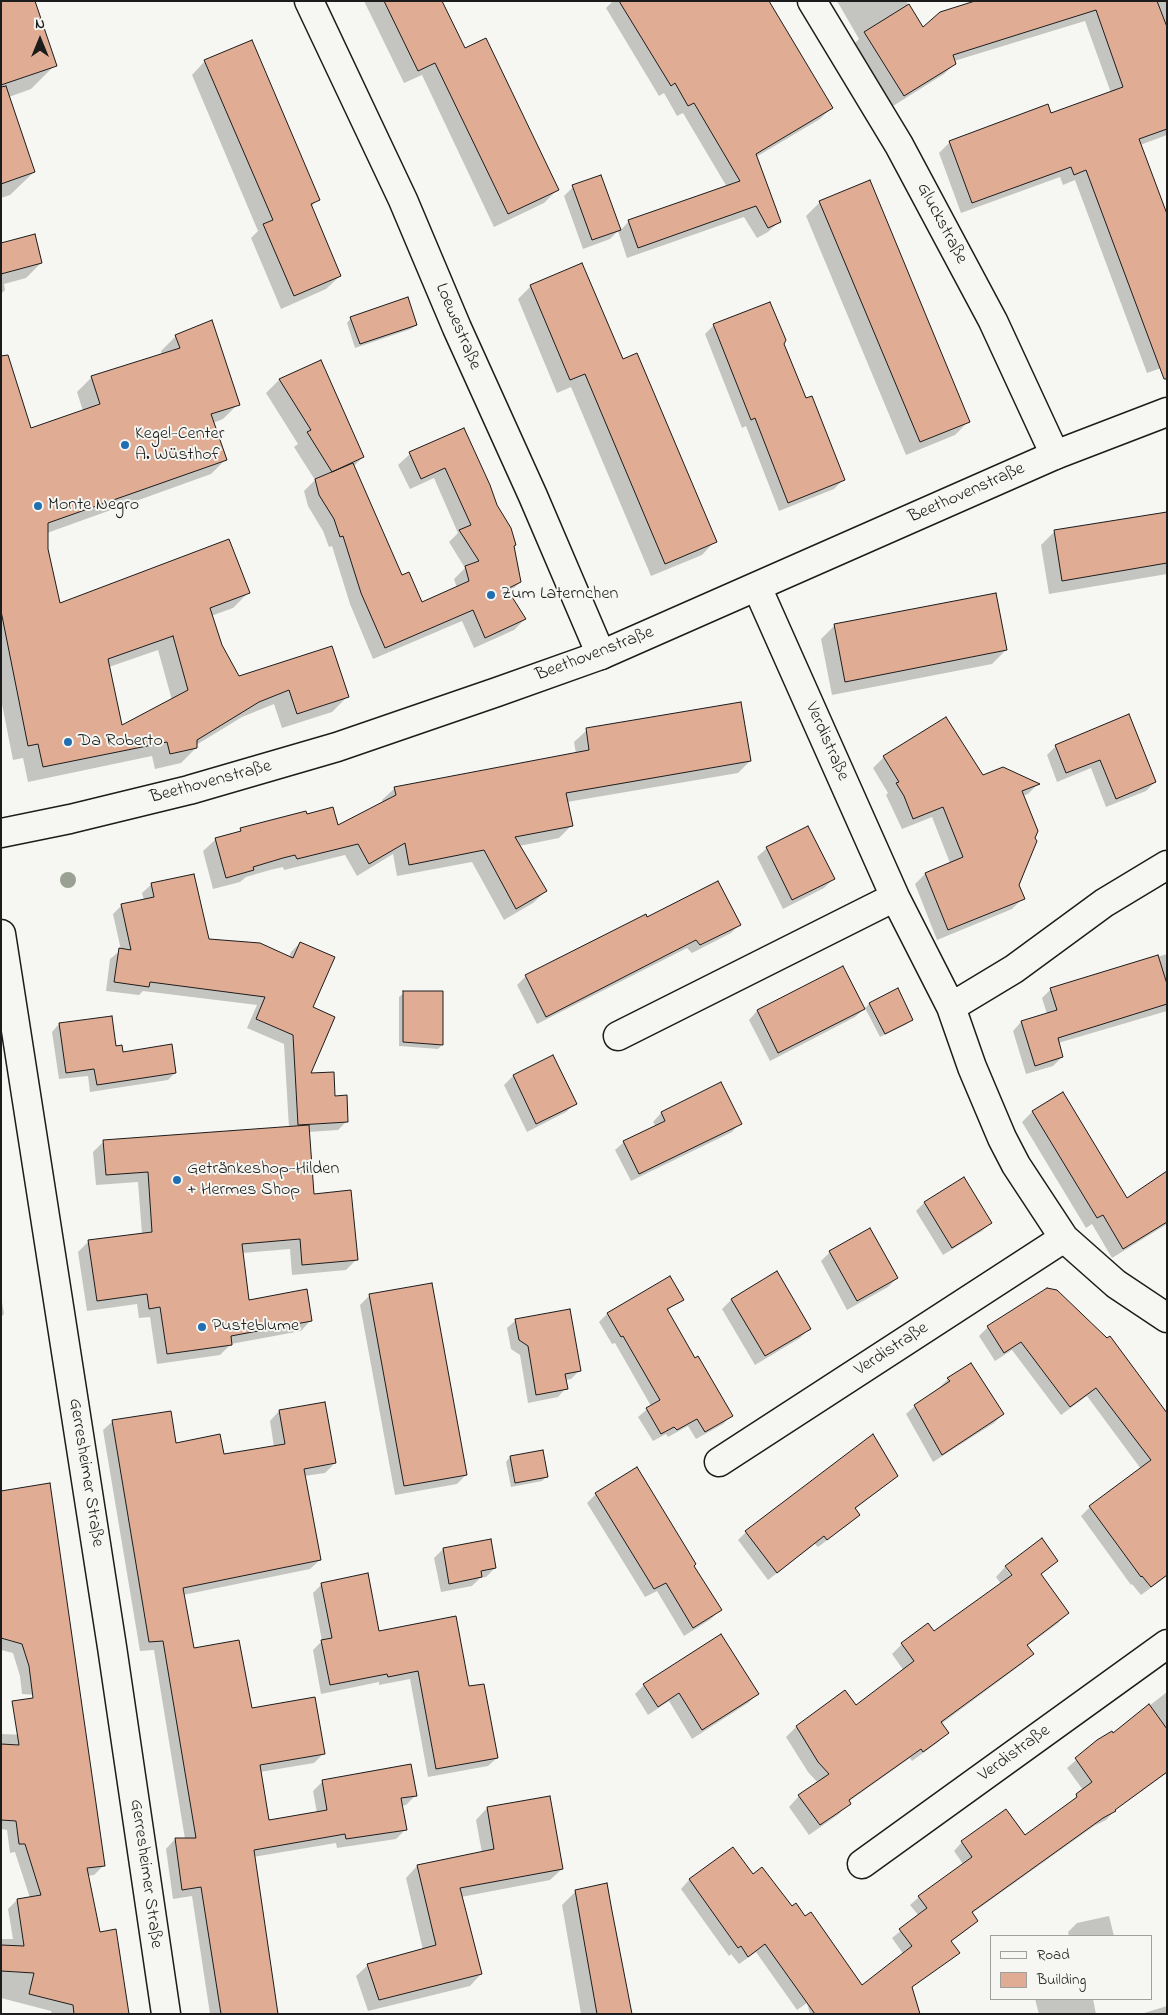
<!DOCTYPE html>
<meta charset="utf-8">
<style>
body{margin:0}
#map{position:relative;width:1168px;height:2015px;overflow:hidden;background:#f6f6f2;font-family:"Indie Flower",sans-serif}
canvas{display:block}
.frame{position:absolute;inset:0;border:2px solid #1c1c1c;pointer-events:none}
.legend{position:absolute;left:990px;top:1935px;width:162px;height:65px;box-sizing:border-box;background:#f6f6f2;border:1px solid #9f9f9c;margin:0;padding:6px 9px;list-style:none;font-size:15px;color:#1c1c1c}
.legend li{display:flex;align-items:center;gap:10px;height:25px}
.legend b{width:25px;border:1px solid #9f9f9c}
.north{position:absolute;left:15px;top:15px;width:50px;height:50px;-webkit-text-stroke:4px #f6f6f2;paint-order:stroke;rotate:0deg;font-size:14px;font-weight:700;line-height:20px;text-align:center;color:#1c1c1c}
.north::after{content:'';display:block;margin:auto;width:18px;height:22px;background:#1c1c1c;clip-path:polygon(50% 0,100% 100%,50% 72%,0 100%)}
</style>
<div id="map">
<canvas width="1168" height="2015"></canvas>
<div class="frame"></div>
<ul class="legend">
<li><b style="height:6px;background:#f6f6f2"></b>Road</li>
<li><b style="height:14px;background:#e0ac93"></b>Building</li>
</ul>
<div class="north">N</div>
</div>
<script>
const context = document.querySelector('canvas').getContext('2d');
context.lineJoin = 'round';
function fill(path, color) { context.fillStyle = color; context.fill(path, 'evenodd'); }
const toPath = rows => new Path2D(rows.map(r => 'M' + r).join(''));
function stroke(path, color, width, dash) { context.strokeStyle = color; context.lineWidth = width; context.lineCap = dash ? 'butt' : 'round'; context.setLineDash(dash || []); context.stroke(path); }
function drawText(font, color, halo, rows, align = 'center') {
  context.font = font + ' "Indie Flower",sans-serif'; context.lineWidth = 4; context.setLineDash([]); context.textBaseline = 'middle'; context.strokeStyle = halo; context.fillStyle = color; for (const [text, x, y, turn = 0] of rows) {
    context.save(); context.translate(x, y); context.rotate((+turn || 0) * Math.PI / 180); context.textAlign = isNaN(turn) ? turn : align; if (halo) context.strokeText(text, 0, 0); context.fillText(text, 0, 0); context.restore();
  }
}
const shadow = toPath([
 [364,1,441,1,464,50,557,190,544,203,494,227,422,75,404,83],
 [613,1,767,1,831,108,820,119,756,157,780,221,768,232,757,238,744,217,627,258,618,231,610,239,583,249,564,196,573,187,600,176,620,231,629,221,727,187,683,113,677,116,664,93,659,96,606,8],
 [837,1,906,1,923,28,979,1,1167,1,1167,135,1140,145,1167,366,1147,373,1075,180,1063,185,1060,177,961,213,939,153,950,142,1050,115,1111,93,1085,21,954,61,955,63,944,74,893,106,854,44,859,39],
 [1,13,55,65,31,89,9,97,34,172,10,195,1,198],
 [205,61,318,199,311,207,340,276,326,289,281,309,251,238,258,231,192,75],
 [820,202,969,421,955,435,906,455,806,216],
 [1,244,41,263,26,278,4,284,5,290,1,294],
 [531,286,622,360,715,541,702,555,651,576,571,387,557,393,518,299],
 [351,318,416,325,411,329,355,348,347,323],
 [714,325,782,344,806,400,843,480,834,489,779,511,746,426,742,428,705,334],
 [176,336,238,404,223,419,213,423,226,459,211,474,47,533,47,550,59,605,248,593,233,608,211,616,221,646,238,677,347,697,332,712,282,728,274,704,242,717,196,745,196,748,181,763,155,769,152,756,28,782,23,758,13,760,1,699,1,373,30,429,83,411,77,392,92,377,162,355,161,351],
 [158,650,172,700,121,727,109,667],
 [321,362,363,457,353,467,401,576,422,604,457,588,454,579,465,568,449,542,458,533,434,478,410,489,398,465,410,454,464,429,520,582,509,593,525,619,514,630,474,648,462,621,373,659,350,604,332,546,329,547,323,531,308,506,304,491,315,480,294,447,298,444,266,393,279,380],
 [1167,513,1167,574,1049,594,1041,545,1054,532],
 [835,625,1006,650,992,664,832,695,821,639],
 [1129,716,1155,782,1146,791,1106,807,1091,768,1057,782,1047,755,1056,746],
 [946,718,983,777,1038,784,1028,794,1023,796,1018,885,1023,898,1012,909,937,940,915,884,925,874,950,863,932,817,902,829,886,795,888,793,873,768,884,757],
 [587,730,750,761,738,773,567,802,571,826,559,838,519,846,546,891,533,903,504,920,472,862,397,876,393,854,357,876,345,855,284,870,283,867,270,870,246,877,240,882,213,889,203,851,216,839,238,833,241,829,306,816,337,827,383,803,382,800,395,788,576,754,574,742],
 [808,828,833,879,824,888,783,909,757,857,767,848],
 [152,884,208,940,289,958,291,952,300,943,312,1008,309,1074,334,1097,347,1121,338,1130,308,1132,313,1195,356,1260,346,1270,292,1275,290,1249,242,1253,248,1301,311,1320,301,1331,231,1344,220,1355,157,1364,150,1317,139,1318,137,1304,87,1311,78,1252,89,1241,142,1234,138,1182,96,1185,93,1152,104,1141,289,1128,284,1044,247,1028,257,1005,143,991,139,995,106,991,110,959,121,950,113,914,122,905,144,900,142,893],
 [645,916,646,918,739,925,731,933,692,953,687,948,537,1024,517,985,526,976],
 [1167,954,1167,1011,1058,1043,1062,1057,1053,1066,1026,1074,1013,1031,1021,1022,1047,1014,1042,998,1051,989],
 [843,968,864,1009,855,1017,770,1061,749,1020,757,1011],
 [898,990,911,1019,907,1024,880,1037,865,1008,869,1004],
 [404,993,442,1045,438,1049,399,1046,399,997],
 [59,1024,115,1047,122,1053,175,1073,168,1080,90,1092,88,1076,59,1079,52,1032],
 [552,1057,575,1103,566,1112,527,1132,504,1085,513,1076],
 [721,1084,740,1123,732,1132,631,1181,615,1150,624,1142,656,1127,653,1122,661,1113],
 [1032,1112,1127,1199,1167,1173,1167,1224,1112,1258,1092,1224,1086,1228,1022,1122],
 [924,1203,990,1223,982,1231,943,1255,916,1211],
 [830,1252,897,1278,888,1287,847,1310,821,1261],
 [776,1273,809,1329,800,1338,755,1365,722,1309,731,1300],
 [669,1278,682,1299,667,1311,695,1359,731,1416,723,1424,696,1439,688,1426,668,1437,666,1434,653,1441,638,1417,651,1406,615,1343,612,1344,599,1322,607,1314],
 [1047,1290,1167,1415,1167,1576,1141,1595,1132,1584,1131,1585,1081,1516,1090,1507,1141,1469,1087,1396,1061,1415,1012,1350,995,1361,979,1336,988,1327],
 [1,1296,4,1314,1,1317],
 [369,1296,466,1475,457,1484,395,1495,360,1305],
 [516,1320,580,1370,571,1379,564,1380,566,1388,558,1397,528,1403,520,1355,511,1349,507,1328],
 [948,1379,1003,1414,994,1423,933,1462,906,1414,915,1406,941,1389,940,1387],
 [324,1403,335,1463,325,1473,304,1476,320,1560,310,1569,183,1595,193,1650,251,1710,323,1754,314,1763,260,1772,268,1822,317,1813,313,1791,323,1781,415,1796,406,1805,401,1806,406,1829,396,1839,337,1848,336,1843,253,1857,276,2014,210,2014,192,1896,173,1899,166,1849,175,1839,185,1839,154,1650,140,1651,103,1430,113,1421,175,1444,223,1455,274,1447,270,1421,279,1411],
 [542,1452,547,1476,542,1481,511,1487,506,1462,510,1457],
 [896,1476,854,1510,858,1515,850,1523,818,1547,815,1544,768,1580,738,1540,746,1532],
 [1,1492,68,1697,22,1694,20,1676,13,1653,1,1650],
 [596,1494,693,1566,720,1610,711,1619,684,1636,657,1591,645,1597,587,1503],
 [443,1549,495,1568,486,1577,480,1578,472,1586,441,1592,434,1558],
 [1057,1560,1040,1575,1068,1613,1057,1624,1027,1646,1032,1654,1022,1664,941,1724,947,1733,937,1743,912,1761,910,1758,848,1802,849,1803,839,1814,809,1835,789,1807,799,1796,818,1783,808,1772,786,1737,796,1727,845,1692,856,1706,904,1671,892,1654,902,1644,934,1633,1001,1584,996,1577,1005,1567,1015,1581],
 [322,1584,378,1632,468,1688,497,1758,488,1766,428,1777,410,1679,379,1685,379,1682,321,1694,313,1650,322,1641,313,1593],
 [644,1685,757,1694,748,1703,692,1739,669,1701,648,1715,635,1694],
 [1167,1692,1167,1773,1115,1810,1106,1820,1094,1826,971,1914,976,1920,968,1929,914,1969,892,1938,919,1916,910,1905,919,1897,963,1864,954,1851,962,1842,1024,1837,1069,1805,1083,1790,1067,1768,1098,1741,1113,1734],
 [1,1734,85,1737,104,1865,94,1875,87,1876,99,1933,127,2014,52,2014,51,2011,1,1998,1,1939,13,1939,8,1909,17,1900,30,1898,15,1852,10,1853,7,1830,1,1829],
 [549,1797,562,1869,550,1880,461,1897,481,1974,470,1986,368,2011,356,1976,368,1965,423,1950,406,1878,417,1866,482,1853,476,1820,487,1808],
 [733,1848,753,1876,792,1908,863,1989,919,2014,810,2014,807,2003,797,2010,756,1952,739,1964,731,1954,729,1956,681,1889,689,1880],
 [576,1891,631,2014,581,2014,562,1905],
 [1109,1916,1114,1936,1069,1936,1068,1932,1077,1923],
 [1035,1999,1093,1999,1096,2014,1039,2014],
 [1167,2006,1167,2014,1141,2014]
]);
const building = toPath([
 [1,1,35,1,57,66,1,85,1,1],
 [384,1,442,1,465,48,486,38,559,190,508,214,435,63,418,71,384,1],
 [619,1,769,1,833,108,756,154,781,222,768,228,756,206,638,248,628,220,740,181,694,103,688,106,675,83,671,86,619,1],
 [975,1,1157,1,1167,27,1167,129,1139,139,1167,214,1167,379,1164,379,1086,170,1074,175,1071,167,972,203,949,141,1048,104,1051,113,1123,87,1096,10,953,55,956,64,904,96,864,32,909,4,923,27,940,12,975,1],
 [252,40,320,200,311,204,341,276,294,296,263,224,273,220,204,60,252,40],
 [6,86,35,172,1,184,1,87,6,86],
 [601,175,621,230,592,240,572,185,601,175],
 [870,180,970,422,920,442,819,201,870,180],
 [35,234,42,263,1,274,1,243,35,234],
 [582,263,623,359,637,353,717,542,665,564,585,374,570,380,530,285,582,263],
 [408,297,417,325,360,344,350,317,408,297],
 [770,302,786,340,784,344,806,398,812,396,845,480,788,503,755,418,751,420,713,324,770,302],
 [212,320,240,405,211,414,227,460,48,523,48,549,60,603,229,539,250,593,210,608,222,645,239,676,332,646,349,697,297,714,289,690,259,702,197,740,197,748,170,754,167,742,43,767,38,744,28,746,1,611,1,356,8,355,31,428,100,404,91,376,180,348,175,335,212,320],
 [173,636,188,690,122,725,108,659,173,636],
 [321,360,364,457,332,472,307,432,311,430,279,379,321,360],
 [464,428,490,485,497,505,511,528,516,545,514,546,521,582,507,589,526,619,485,638,473,610,385,648,361,593,343,536,340,537,334,519,319,495,315,479,353,463,402,575,409,572,422,602,469,581,465,566,479,561,459,530,471,525,445,468,421,479,409,452,464,428],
 [1167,512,1167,563,1062,581,1054,530,1167,512],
 [996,593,1007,650,845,682,834,624,996,593],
 [741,702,751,761,566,793,573,826,515,837,547,891,516,909,484,850,409,865,405,843,369,864,358,844,297,859,295,855,283,858,253,867,254,870,226,878,215,838,241,831,240,828,306,811,307,814,333,807,338,825,396,795,394,787,589,750,586,728,741,702],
 [1129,714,1156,782,1116,799,1100,760,1066,773,1055,745,1129,714],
 [946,717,983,775,1003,767,1040,784,1022,791,1038,831,1035,838,1037,841,1019,885,1025,899,948,930,925,873,963,857,943,807,913,819,904,796,896,783,899,782,883,756,946,717],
 [808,826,835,879,792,900,766,847,808,826],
 [194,874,209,939,260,943,293,958,300,942,335,957,313,1007,335,1017,311,1073,334,1072,335,1096,347,1095,348,1122,298,1125,293,1035,256,1019,265,997,150,982,149,987,114,982,119,948,131,950,121,904,154,897,151,883,194,874],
 [718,881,741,925,700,945,696,940,546,1017,525,975,646,914,647,917,718,881],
 [1158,955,1167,984,1167,1004,1058,1038,1063,1057,1035,1066,1021,1021,1057,1010,1050,988,1158,955],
 [843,966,865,1009,778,1053,757,1010,843,966],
 [898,988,913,1020,885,1034,869,1003,898,988],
 [403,991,443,991,443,1045,403,1042,403,991],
 [112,1016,116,1046,122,1045,123,1052,172,1044,176,1073,97,1085,94,1069,66,1073,59,1023,112,1016],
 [553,1055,577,1104,536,1124,513,1075,553,1055],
 [721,1082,742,1124,639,1174,623,1141,665,1121,661,1112,721,1082],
 [1063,1092,1127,1198,1167,1171,1167,1222,1123,1249,1103,1215,1097,1218,1032,1111,1063,1092],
 [309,1125,314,1194,351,1190,358,1260,302,1265,300,1239,242,1244,249,1300,307,1289,312,1321,231,1336,232,1345,167,1354,160,1307,149,1309,147,1294,97,1301,88,1240,152,1232,148,1172,106,1175,103,1140,309,1125],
 [964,1177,992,1223,952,1248,924,1202,964,1177],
 [870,1228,898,1278,857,1301,829,1251,870,1228],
 [777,1271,811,1329,765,1356,731,1299,777,1271],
 [670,1276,684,1300,667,1309,695,1358,698,1356,733,1416,705,1432,697,1419,677,1430,674,1427,661,1434,646,1408,660,1400,623,1336,621,1337,607,1313,670,1276],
 [432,1283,467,1475,404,1486,369,1294,432,1283],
 [1047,1288,1057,1290,1107,1338,1110,1336,1167,1413,1167,1575,1151,1587,1142,1576,1141,1577,1089,1506,1151,1460,1096,1388,1070,1407,1021,1342,1004,1353,987,1326,1047,1288],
 [570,1309,581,1371,565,1374,568,1389,536,1395,528,1346,519,1340,515,1319,570,1309],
 [971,1363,1004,1414,942,1455,914,1405,950,1381,947,1378,971,1363],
 [325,1402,336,1463,304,1469,321,1560,183,1588,194,1648,239,1640,252,1708,315,1697,325,1754,260,1765,269,1820,327,1810,322,1780,411,1764,417,1796,401,1798,407,1830,346,1839,345,1834,254,1850,278,2014,221,2014,201,1887,182,1890,175,1838,196,1838,163,1641,149,1642,112,1420,171,1411,176,1443,220,1434,224,1454,285,1444,279,1410,325,1402],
 [873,1434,898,1476,855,1508,860,1515,827,1540,824,1536,777,1573,745,1531,873,1434],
 [543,1450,548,1477,515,1483,510,1456,543,1450],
 [637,1467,696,1564,694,1566,722,1610,693,1628,666,1583,654,1589,595,1493,637,1467],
 [50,1483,105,1866,87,1868,100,1932,116,1929,129,2014,74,2014,73,2005,29,1994,34,1973,1,1971,1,1945,24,1946,17,1899,41,1895,25,1844,19,1844,16,1821,1,1820,1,1744,19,1745,12,1701,33,1698,29,1666,22,1644,1,1638,1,1491,50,1483],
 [1042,1538,1058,1561,1041,1574,1069,1613,1027,1645,1034,1654,941,1722,949,1733,923,1752,921,1749,849,1800,851,1804,820,1825,798,1795,829,1774,818,1762,796,1726,845,1690,856,1705,914,1661,901,1643,928,1623,934,1631,1012,1575,1005,1566,1042,1538],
 [491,1539,496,1568,481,1571,482,1577,449,1584,443,1548,491,1539],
 [368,1573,379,1631,456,1616,469,1686,484,1684,498,1758,436,1769,418,1671,388,1677,387,1674,330,1685,321,1640,332,1638,321,1583,368,1573],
 [721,1634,759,1694,702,1730,679,1693,658,1707,643,1684,721,1634],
 [1149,1704,1167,1729,1167,1772,1115,1810,1116,1811,1103,1818,972,1912,978,1921,951,1941,960,1953,912,1987,920,2014,815,2014,765,1944,748,1957,741,1946,738,1948,689,1879,733,1847,753,1874,762,1867,792,1906,796,1903,805,1916,811,1912,862,1985,912,1946,899,1929,927,1908,918,1896,972,1857,961,1841,1006,1809,1025,1835,1077,1797,1076,1794,1092,1782,1075,1758,1097,1740,1112,1731,1113,1733,1149,1704],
 [550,1796,563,1869,460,1888,482,1974,379,2000,367,1964,436,1945,417,1865,494,1849,487,1807,550,1796],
 [607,1883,612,1911,632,2014,597,2014,575,1890,607,1883]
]);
const minor = toPath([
 [309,1,403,200,457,328,533,496,601,655],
 [812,1,899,145,993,321,1055,455],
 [757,587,895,897,951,1007,972,1067,1002,1138,1016,1165,1064,1238,1116,1284,1167,1318],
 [951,1007,1014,969,1104,903,1167,865],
 [618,1036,895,897],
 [719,1462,1064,1238],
 [862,1864,1167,1644]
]);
const tertiary = toPath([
 [1,833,70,819,189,790,337,747,497,692,601,655,1055,455,1167,412],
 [1,934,112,1647,166,2014]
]);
const trees = [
 [68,880]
];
const markers = [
 [125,445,5,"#1f6fb2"],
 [38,506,5,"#1f6fb2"],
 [491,595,5,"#1f6fb2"],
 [68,742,5,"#1f6fb2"],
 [177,1180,5,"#1f6fb2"],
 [202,1327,5,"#1f6fb2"]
];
const streetNames = [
 ["Gluckstraße",941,224,62],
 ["Loewestraße",457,327,67],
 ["Beethovenstraße",967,494,-24],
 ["Beethovenstraße",595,655,-21],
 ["Verdistraße",826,742,66],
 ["Beethovenstraße",211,783,-15],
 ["Verdistraße",892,1350,-33],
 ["Gerresheimer Straße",85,1473,81],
 ["Verdistraße",1015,1754,-36],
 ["Gerresheimer Straße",145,1874,82]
];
const poiNames = [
 ["Kegel-Center",135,435],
 ["A. Wüsthof",135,456],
 ["Monte Negro",48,506],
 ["Zum Laternchen",501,595],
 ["Da Roberto",78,742],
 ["Getränkeshop-Hilden",187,1170],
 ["+ Hermes Shop",187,1191],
 ["Pusteblume",212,1327]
];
fill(shadow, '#0003');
fill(building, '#e0ac93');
stroke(building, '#1c1c1c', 1);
stroke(minor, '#1c1c1c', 31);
stroke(tertiary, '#1c1c1c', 31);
stroke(minor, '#f6f6f2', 28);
stroke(tertiary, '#f6f6f2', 28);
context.fillStyle = '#99a194';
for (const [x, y] of trees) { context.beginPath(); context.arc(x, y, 8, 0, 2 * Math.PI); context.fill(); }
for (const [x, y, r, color] of markers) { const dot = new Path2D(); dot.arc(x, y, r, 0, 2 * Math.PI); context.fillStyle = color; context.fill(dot); stroke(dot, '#f6f6f2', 2); }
drawText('18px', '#1c1c1c', '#f6f6f2', streetNames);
drawText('18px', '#1c1c1c', '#f6f6f2', poiNames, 'left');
</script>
